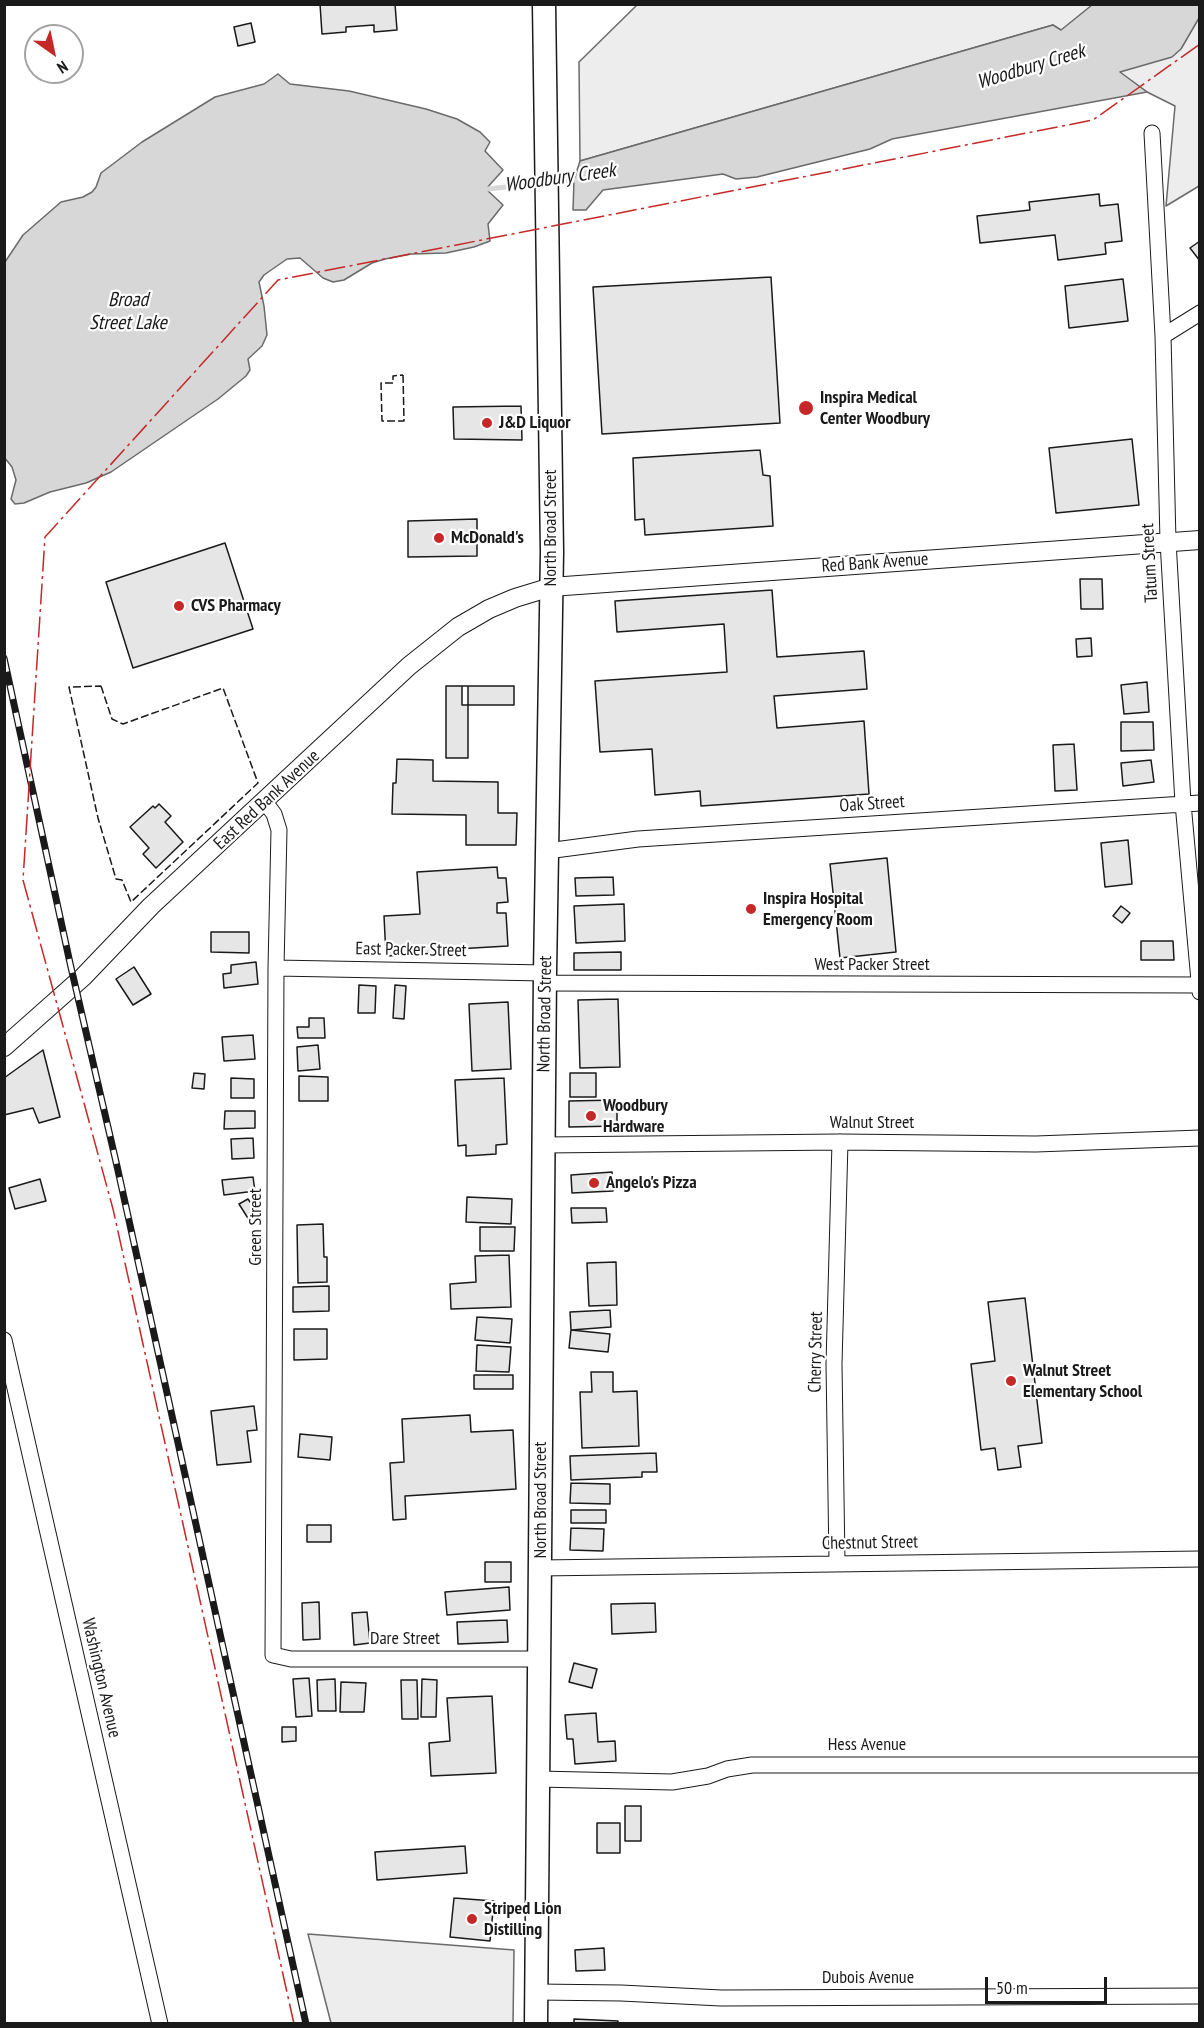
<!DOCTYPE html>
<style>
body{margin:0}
#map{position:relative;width:1204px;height:2028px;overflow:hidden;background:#fff;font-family:"PT Sans Narrow",sans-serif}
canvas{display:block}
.frame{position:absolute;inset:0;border:6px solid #1a1a1a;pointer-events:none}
.north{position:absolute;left:24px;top:24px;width:60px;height:60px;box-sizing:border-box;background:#fff;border:2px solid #a3a3a3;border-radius:50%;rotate:147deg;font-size:16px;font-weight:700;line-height:24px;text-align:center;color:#1a1a1a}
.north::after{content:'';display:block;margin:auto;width:21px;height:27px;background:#c62828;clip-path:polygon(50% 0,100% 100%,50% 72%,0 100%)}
.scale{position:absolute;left:985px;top:1977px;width:122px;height:27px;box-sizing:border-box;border:3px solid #1a1a1a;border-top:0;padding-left:8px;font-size:18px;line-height:21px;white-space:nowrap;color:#1a1a1a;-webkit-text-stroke:4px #fff;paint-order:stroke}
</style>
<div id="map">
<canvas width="1204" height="2028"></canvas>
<div class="frame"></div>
<div class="north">N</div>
<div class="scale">50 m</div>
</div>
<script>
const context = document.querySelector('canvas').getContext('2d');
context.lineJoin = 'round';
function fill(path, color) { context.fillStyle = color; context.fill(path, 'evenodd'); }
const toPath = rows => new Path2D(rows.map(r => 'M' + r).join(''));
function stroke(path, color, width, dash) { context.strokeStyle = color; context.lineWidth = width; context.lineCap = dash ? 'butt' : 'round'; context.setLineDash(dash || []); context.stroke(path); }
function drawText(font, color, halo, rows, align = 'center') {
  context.font = font + ' "PT Sans Narrow",sans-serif'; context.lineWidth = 4.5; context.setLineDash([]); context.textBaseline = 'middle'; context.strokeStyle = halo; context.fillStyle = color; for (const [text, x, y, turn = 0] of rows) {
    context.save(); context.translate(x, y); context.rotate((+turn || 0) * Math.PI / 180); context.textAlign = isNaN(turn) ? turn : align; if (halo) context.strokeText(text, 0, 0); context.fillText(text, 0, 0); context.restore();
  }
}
const green = toPath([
 [637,5,1199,5,1199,186,1166,206,1175,106,1147,92,1053,25,580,161,579,62,637,5],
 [308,1934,514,1950,513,2023,331,2023,308,1934]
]);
const water = toPath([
 [1092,5,1199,5,1199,18,1181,49,1172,57,1120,72,1147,92,892,139,870,149,757,177,736,179,723,174,603,190,586,210,573,210,574,180,580,161,1053,25,1061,30,1092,5],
 [278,74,290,84,349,91,426,109,457,119,480,132,490,142,485,151,503,170,486,189,503,205,488,224,490,241,474,247,446,253,411,254,385,259,372,263,344,280,333,282,323,278,300,258,287,259,264,275,259,282,264,306,267,335,262,346,248,359,250,370,246,376,218,399,111,472,86,483,50,492,24,503,15,504,11,499,16,480,12,467,4,457,5,262,23,235,61,202,83,197,92,192,96,187,101,173,142,142,215,97,264,84,278,74]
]);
const stream = toPath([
 [551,182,574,180],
 [479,190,541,183]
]);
const building = toPath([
 [320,4,395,4,397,30,374,32,374,25,346,27,346,32,322,34,320,4],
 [251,23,255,42,238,46,234,27,251,23],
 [1099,194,1100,206,1118,204,1122,241,1105,243,1106,254,1058,260,1055,235,980,243,977,216,1030,210,1029,202,1099,194],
 [1200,241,1200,261,1190,248,1200,241],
 [771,277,780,423,602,434,593,287,771,277],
 [1123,279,1128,321,1069,328,1065,286,1123,279],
 [521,406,522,440,454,439,453,407,521,406],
 [1132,439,1139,505,1056,513,1049,448,1132,439],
 [760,450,763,475,770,476,773,526,645,535,644,519,635,520,633,458,760,450],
 [477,519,477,556,408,557,408,521,477,519],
 [225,543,253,629,133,668,106,582,225,543],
 [1080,579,1102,579,1103,609,1081,609,1080,579],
 [772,590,777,657,864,651,867,689,774,696,777,728,864,721,869,794,701,806,700,791,655,795,652,749,600,752,595,681,727,672,724,624,617,632,615,601,772,590],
 [1091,638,1092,656,1077,657,1076,639,1091,638],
 [1147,682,1149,712,1124,714,1121,685,1147,682],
 [446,686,468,686,468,758,446,758,446,686],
 [462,686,514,686,514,705,462,705,462,686],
 [1121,722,1153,722,1154,750,1121,751,1121,722],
 [1074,744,1077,790,1055,791,1053,745,1074,744],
 [397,759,433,760,433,781,498,782,498,813,517,813,516,845,466,845,466,815,392,814,393,783,396,783,397,759],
 [1151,760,1154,782,1123,786,1121,763,1151,760],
 [159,804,171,816,165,822,183,842,156,868,143,854,149,848,130,827,153,806,155,808,159,804],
 [1128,840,1132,884,1105,887,1101,843,1128,840],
 [887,858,896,952,840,958,830,864,887,858],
 [497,867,498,878,506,878,508,902,497,903,497,913,506,913,508,946,456,949,456,952,386,956,384,916,420,914,417,872,497,867],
 [613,877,614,895,576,896,575,878,613,877],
 [624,904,625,941,576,943,574,906,624,904],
 [1121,906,1130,913,1122,923,1113,916,1121,906],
 [211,932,249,932,249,953,211,952,211,932],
 [1141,941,1173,941,1174,960,1141,960,1141,941],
 [621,952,621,970,574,970,574,953,621,952],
 [256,962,258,984,224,988,223,974,231,973,231,965,256,962],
 [134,967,151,994,133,1005,116,979,134,967],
 [359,985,376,986,375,1013,358,1013,359,985],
 [395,985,406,986,404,1019,393,1018,395,985],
 [618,999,620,1067,580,1068,578,1000,618,999],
 [508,1002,511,1069,472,1071,469,1004,508,1002],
 [309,1018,324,1018,325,1038,298,1038,297,1027,309,1027,309,1018],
 [253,1035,255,1059,224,1061,222,1037,253,1035],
 [318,1045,320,1069,298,1071,297,1047,318,1045],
 [43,1050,60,1117,39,1123,33,1108,4,1115,4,1078,43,1050],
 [194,1073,205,1074,204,1089,192,1088,194,1073],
 [570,1073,596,1073,596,1097,570,1097,570,1073],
 [299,1076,328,1077,328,1101,299,1101,299,1076],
 [231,1078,254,1079,254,1098,231,1098,231,1078],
 [504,1078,507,1144,496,1145,496,1154,466,1156,466,1145,458,1146,455,1080,504,1078],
 [617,1100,617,1126,569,1127,569,1101,617,1100],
 [225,1111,255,1111,255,1128,224,1129,225,1111],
 [253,1138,254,1158,232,1159,231,1139,253,1138],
 [612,1172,613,1191,572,1193,571,1175,612,1172],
 [253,1177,255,1191,224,1195,222,1180,253,1177],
 [40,1179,46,1201,15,1209,9,1188,40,1179],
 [467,1197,512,1199,511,1224,466,1222,467,1197],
 [248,1199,260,1217,251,1223,239,1204,248,1199],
 [571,1208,606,1208,607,1222,572,1223,571,1208],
 [323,1224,324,1257,327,1257,327,1282,298,1283,297,1225,323,1224],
 [480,1227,515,1227,514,1251,480,1251,480,1227],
 [509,1255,511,1307,451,1309,450,1284,476,1282,475,1256,509,1255],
 [616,1262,617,1305,589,1306,587,1263,616,1262],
 [329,1286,329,1311,293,1312,293,1287,329,1286],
 [1025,1298,1042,1443,1018,1446,1021,1467,998,1470,995,1448,981,1450,971,1364,995,1361,988,1302,1025,1298],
 [610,1310,611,1327,571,1330,570,1312,610,1310],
 [477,1317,512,1319,510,1343,475,1340,477,1317],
 [294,1329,327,1329,327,1359,294,1360,294,1329],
 [571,1330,610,1334,608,1352,569,1348,571,1330],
 [477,1345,511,1347,509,1372,476,1371,477,1345],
 [591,1372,613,1372,613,1392,637,1391,639,1446,582,1448,580,1392,592,1392,591,1372],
 [474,1375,513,1375,513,1389,474,1389,474,1375],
 [254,1406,257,1430,247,1431,251,1462,217,1465,211,1411,254,1406],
 [470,1415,471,1432,513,1430,516,1489,405,1496,406,1519,393,1520,390,1463,404,1462,402,1419,470,1415],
 [300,1434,332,1437,330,1460,298,1457,300,1434],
 [656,1453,657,1472,642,1472,642,1477,571,1480,570,1456,656,1453],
 [571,1483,610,1484,610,1504,570,1503,571,1483],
 [571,1510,606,1510,606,1523,571,1523,571,1510],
 [307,1525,331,1525,331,1542,307,1542,307,1525],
 [571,1528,604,1529,603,1551,570,1550,571,1528],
 [485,1562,511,1562,511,1582,485,1582,485,1562],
 [509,1587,510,1610,447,1615,445,1592,509,1587],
 [319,1602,320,1639,303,1640,302,1603,319,1602],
 [655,1603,656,1632,612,1634,611,1604,655,1603],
 [367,1612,370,1643,354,1645,352,1613,367,1612],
 [507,1620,508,1642,458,1644,457,1622,507,1620],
 [574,1663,597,1669,592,1688,569,1682,574,1663],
 [309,1678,312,1716,296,1717,293,1679,309,1678],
 [335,1679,336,1711,318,1711,317,1680,335,1679],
 [422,1679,437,1680,436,1717,421,1717,422,1679],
 [401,1680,417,1680,418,1719,402,1719,401,1680],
 [341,1682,366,1683,364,1712,340,1712,341,1682],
 [492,1696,496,1773,431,1776,429,1743,450,1741,447,1698,492,1696],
 [596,1713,598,1742,615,1741,616,1761,575,1764,573,1739,567,1739,565,1715,596,1713],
 [282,1727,296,1727,296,1741,282,1742,282,1727],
 [625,1806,641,1806,641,1841,625,1841,625,1806],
 [597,1823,620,1823,620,1853,597,1853,597,1823],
 [465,1846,467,1873,377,1880,375,1852,465,1846],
 [454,1898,494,1901,490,1941,450,1937,454,1898],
 [604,1948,605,1970,576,1971,575,1950,604,1948],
 [574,2019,618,2021,618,2024,574,2024,574,2019]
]);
const minor = toPath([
 [1152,133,1163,336,1168,541,1183,803,1200,992],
 [1163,336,1200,313],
 [265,802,274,814,279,830,276,968,273,1655,291,1659,538,1659],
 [547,851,638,839,1200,803],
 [276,968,545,973],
 [545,983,1199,985],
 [544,1145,840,1142,1036,1144,1200,1138],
 [4,1340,160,2024],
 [837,1562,834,1364,840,1142],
 [540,1568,1200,1559],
 [538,1779,672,1782,708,1776,727,1769,752,1765,1200,1765],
 [536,1992,621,1993,721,1998,1200,1996]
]);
const tertiary = toPath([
 [4,1047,83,977,151,906,409,666,458,627,489,609,515,598,551,587,1200,540]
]);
const primary = toPath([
 [536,2024,545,973,552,552,544,4]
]);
const rail = toPath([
 [4,658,70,963,117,1166,306,2024]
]);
const fence = toPath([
 [403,375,404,421,382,421,381,383,393,383,393,376,403,375],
 [101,686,112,719,123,724,223,688,258,783,131,902,122,880,116,879,98,818,69,687,101,686]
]);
const power = toPath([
 [294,2024,113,1209,23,880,45,537,278,280,1093,120,1200,44]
]);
const markers = [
 [806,408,8,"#c62828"],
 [487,423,6,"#c62828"],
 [439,538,6,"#c62828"],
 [179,606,6,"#c62828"],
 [751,909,6,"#c62828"],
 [591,1116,6,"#c62828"],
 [594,1183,6,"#c62828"],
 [1011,1381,6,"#c62828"],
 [472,1919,6,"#c62828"]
];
const poiNames = [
 ["Inspira Medical",820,398],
 ["Center Woodbury",820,419],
 ["J&D Liquor",499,423],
 ["McDonald's",451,538],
 ["CVS Pharmacy",191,606],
 ["Inspira Hospital",763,899],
 ["Emergency Room",763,920],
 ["Woodbury",603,1106],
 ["Hardware",603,1127],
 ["Angelo's Pizza",606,1183],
 ["Walnut Street",1023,1371],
 ["Elementary School",1023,1392],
 ["Striped Lion",484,1909],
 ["Distilling",484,1930]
];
const streetNames = [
 ["North Broad Street",551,528,-90],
 ["Red Bank Avenue",875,563,-4],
 ["Tatum Street",1150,563,-93],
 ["East Red Bank Avenue",267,800,-43],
 ["Oak Street",872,804,-4],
 ["East Packer Street",411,950,1],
 ["West Packer Street",872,965],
 ["North Broad Street",545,1014,-89],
 ["Walnut Street",872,1123],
 ["Green Street",256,1227,-90],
 ["Cherry Street",816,1352,-89],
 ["North Broad Street",541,1500,-90],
 ["Chestnut Street",870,1543,-1],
 ["Dare Street",405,1639],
 ["Washington Avenue",101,1678,77],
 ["Hess Avenue",867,1745],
 ["Dubois Avenue",868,1978]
];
const waterNames = [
 ["Woodbury Creek",1031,67,-17],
 ["Woodbury Creek",560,178,-8],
 ["Broad",128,300],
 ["Street Lake",128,323]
];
fill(green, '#ededed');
stroke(green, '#6a6a6a', 1.5);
fill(water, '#d7d7d7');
stroke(water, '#6a6a6a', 1.5);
stroke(stream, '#d7d7d7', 5);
fill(building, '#e6e6e6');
stroke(building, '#1a1a1a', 1.5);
stroke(minor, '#1a1a1a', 17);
stroke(tertiary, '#1a1a1a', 20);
stroke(primary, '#1a1a1a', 25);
stroke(minor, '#fff', 15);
stroke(tertiary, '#fff', 18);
stroke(primary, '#fff', 22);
stroke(rail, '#1a1a1a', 7);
stroke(rail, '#fff', 4.5, [14]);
stroke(fence, '#1a1a1a', 1.5, [8, 3]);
stroke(power, '#c62828', 1.5, [21, 4.5, 3, 4.5]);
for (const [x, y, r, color] of markers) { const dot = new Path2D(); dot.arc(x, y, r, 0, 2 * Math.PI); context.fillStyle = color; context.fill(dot); stroke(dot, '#fff', 2); }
drawText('bold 18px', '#1a1a1a', '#fff', poiNames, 'left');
drawText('18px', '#1a1a1a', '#fff', streetNames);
drawText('italic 20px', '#1a1a1a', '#fff', waterNames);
</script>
